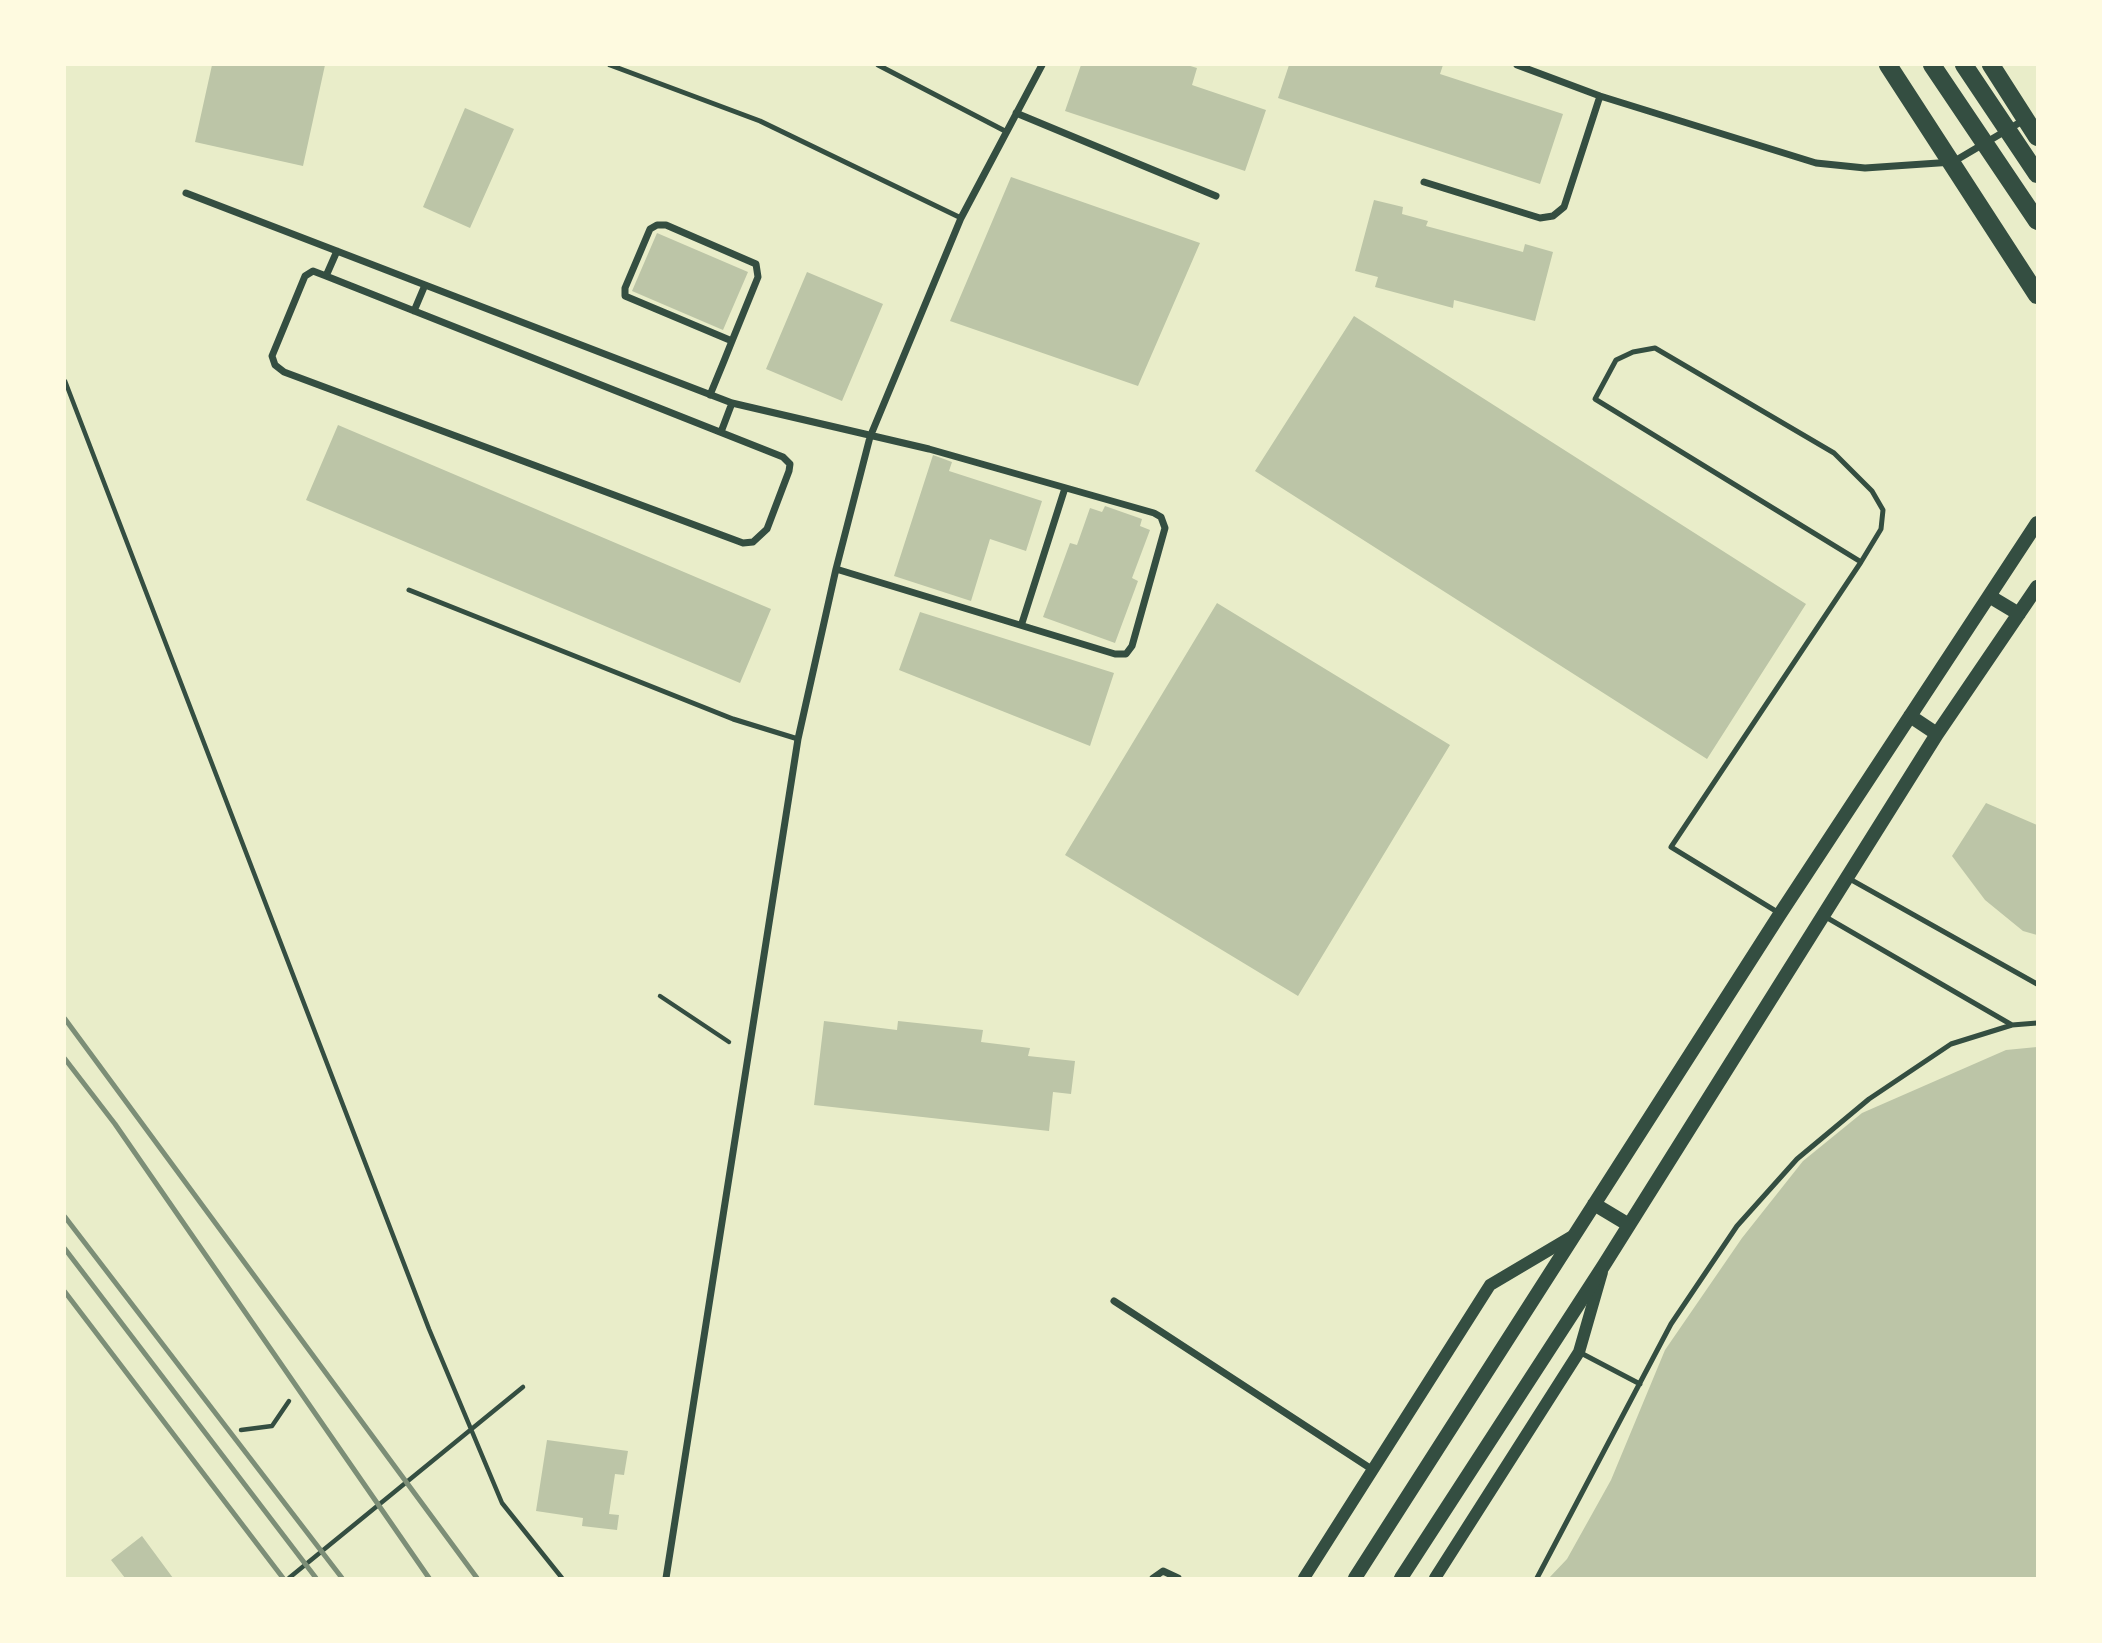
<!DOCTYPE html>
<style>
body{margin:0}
#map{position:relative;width:2102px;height:1643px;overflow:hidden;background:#e9edc9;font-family:"Source Sans 3",sans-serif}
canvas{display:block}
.frame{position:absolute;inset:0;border:66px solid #fefae0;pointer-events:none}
</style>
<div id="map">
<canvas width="2102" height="1643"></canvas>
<div class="frame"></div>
</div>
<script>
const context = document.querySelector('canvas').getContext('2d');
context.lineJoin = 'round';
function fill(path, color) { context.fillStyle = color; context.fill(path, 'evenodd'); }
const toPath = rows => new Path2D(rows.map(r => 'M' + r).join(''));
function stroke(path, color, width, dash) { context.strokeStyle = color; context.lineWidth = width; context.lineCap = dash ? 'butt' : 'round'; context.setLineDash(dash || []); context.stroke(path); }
const building = toPath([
 [212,65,325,65,303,166,195,142],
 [1081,65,1187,65,1197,68,1192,85,1266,110,1245,171,1065,111],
 [1289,65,1443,65,1440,74,1563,114,1540,184,1278,98],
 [465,108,514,129,470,228,423,207],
 [1011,177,1200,243,1138,386,950,321],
 [1374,200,1403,207,1402,214,1428,221,1426,226,1523,252,1525,244,1553,252,1535,321,1454,300,1453,308,1375,287,1378,277,1355,271],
 [657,233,748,272,723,330,632,291],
 [807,272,883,304,842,401,766,369],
 [1354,316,1806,604,1707,759,1255,471],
 [338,425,771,609,740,683,306,500],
 [933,455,952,462,949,471,1042,501,1026,551,990,539,971,601,894,576],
 [1105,506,1142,519,1140,526,1150,530,1132,578,1138,581,1115,643,1043,617,1070,543,1077,545,1090,508,1102,512],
 [1217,603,1450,745,1298,996,1065,855],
 [920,612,1114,673,1090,746,899,670],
 [1986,803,2037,825,2037,935,2023,931,1985,900,1952,856],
 [824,1021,897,1030,898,1021,983,1030,981,1042,1030,1048,1028,1056,1075,1061,1071,1094,1053,1092,1049,1131,814,1105],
 [2037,1047,2037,1578,1549,1578,1567,1559,1611,1480,1665,1350,1742,1238,1803,1161,1862,1113,2006,1050],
 [547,1440,628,1451,624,1475,615,1474,609,1514,619,1515,617,1530,582,1526,583,1518,536,1511],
 [142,1536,173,1578,125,1578,111,1560]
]);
const path = toPath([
 [65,381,429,1329,502,1503,562,1578],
 [660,996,729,1042],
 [241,1430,272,1426,289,1401],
 [289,1578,523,1387]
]);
const service = toPath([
 [610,65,760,121,961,218],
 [878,65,1005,131],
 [409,590,733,719,798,739],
 [1848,878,2037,984],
 [1779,913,1671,847,1861,562,1881,529,1883,510,1872,491,1834,453,1655,348,1633,352,1616,360,1595,399,1861,562],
 [1824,916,2012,1025],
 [1579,1352,1640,1384],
 [1537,1578,1671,1324,1737,1226,1797,1159,1869,1099,1951,1044,2012,1025,2037,1023]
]);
const minor = toPath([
 [1517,65,1600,96,1816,163,1865,168,1953,162,2024,120],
 [1016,113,1216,196],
 [1424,182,1540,218,1553,216,1564,207,1600,96],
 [186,193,732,403,929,449,1154,513,1161,517,1165,528,1132,646,1126,654,1115,654,836,569],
 [326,276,783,457,790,464,789,471,767,529,753,542,743,543,284,372,275,365,272,356,305,276,313,271,326,276,337,251],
 [414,311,425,285],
 [710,395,724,361,732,341,758,277,756,264,666,225,657,225,650,229,625,288,625,296,732,341],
 [721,432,732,403],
 [1022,623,1065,488],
 [1114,1301,1373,1470],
 [666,1578,798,739,836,569,870,437,961,218,1042,65],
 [1153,1578,1163,1571,1178,1578]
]);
const tertiary = toPath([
 [1304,1578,1490,1285,1571,1237],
 [1435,1578,1579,1352,1602,1272]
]);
const secondary = toPath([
 [1989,596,2019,614],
 [1910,716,1937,734],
 [1594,1204,1629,1225],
 [1355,1578,1780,914,2037,523],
 [1401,1578,1604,1265,1937,734,2037,587]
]);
const primary = toPath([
 [1888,65,2037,295],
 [1932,65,2037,221],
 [1964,65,2037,174],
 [1991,65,2037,137]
]);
const rail = toPath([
 [65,1019,477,1578],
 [65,1059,115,1124,429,1578],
 [65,1217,342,1578],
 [65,1249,316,1578],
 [65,1292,283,1578]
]);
fill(building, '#bcc5a7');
stroke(path, '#344e41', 4.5);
stroke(service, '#344e41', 5);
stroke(minor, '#344e41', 7);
stroke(tertiary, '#344e41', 12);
stroke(secondary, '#344e41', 14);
stroke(primary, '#344e41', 18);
stroke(rail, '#7c8e77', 5);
</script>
